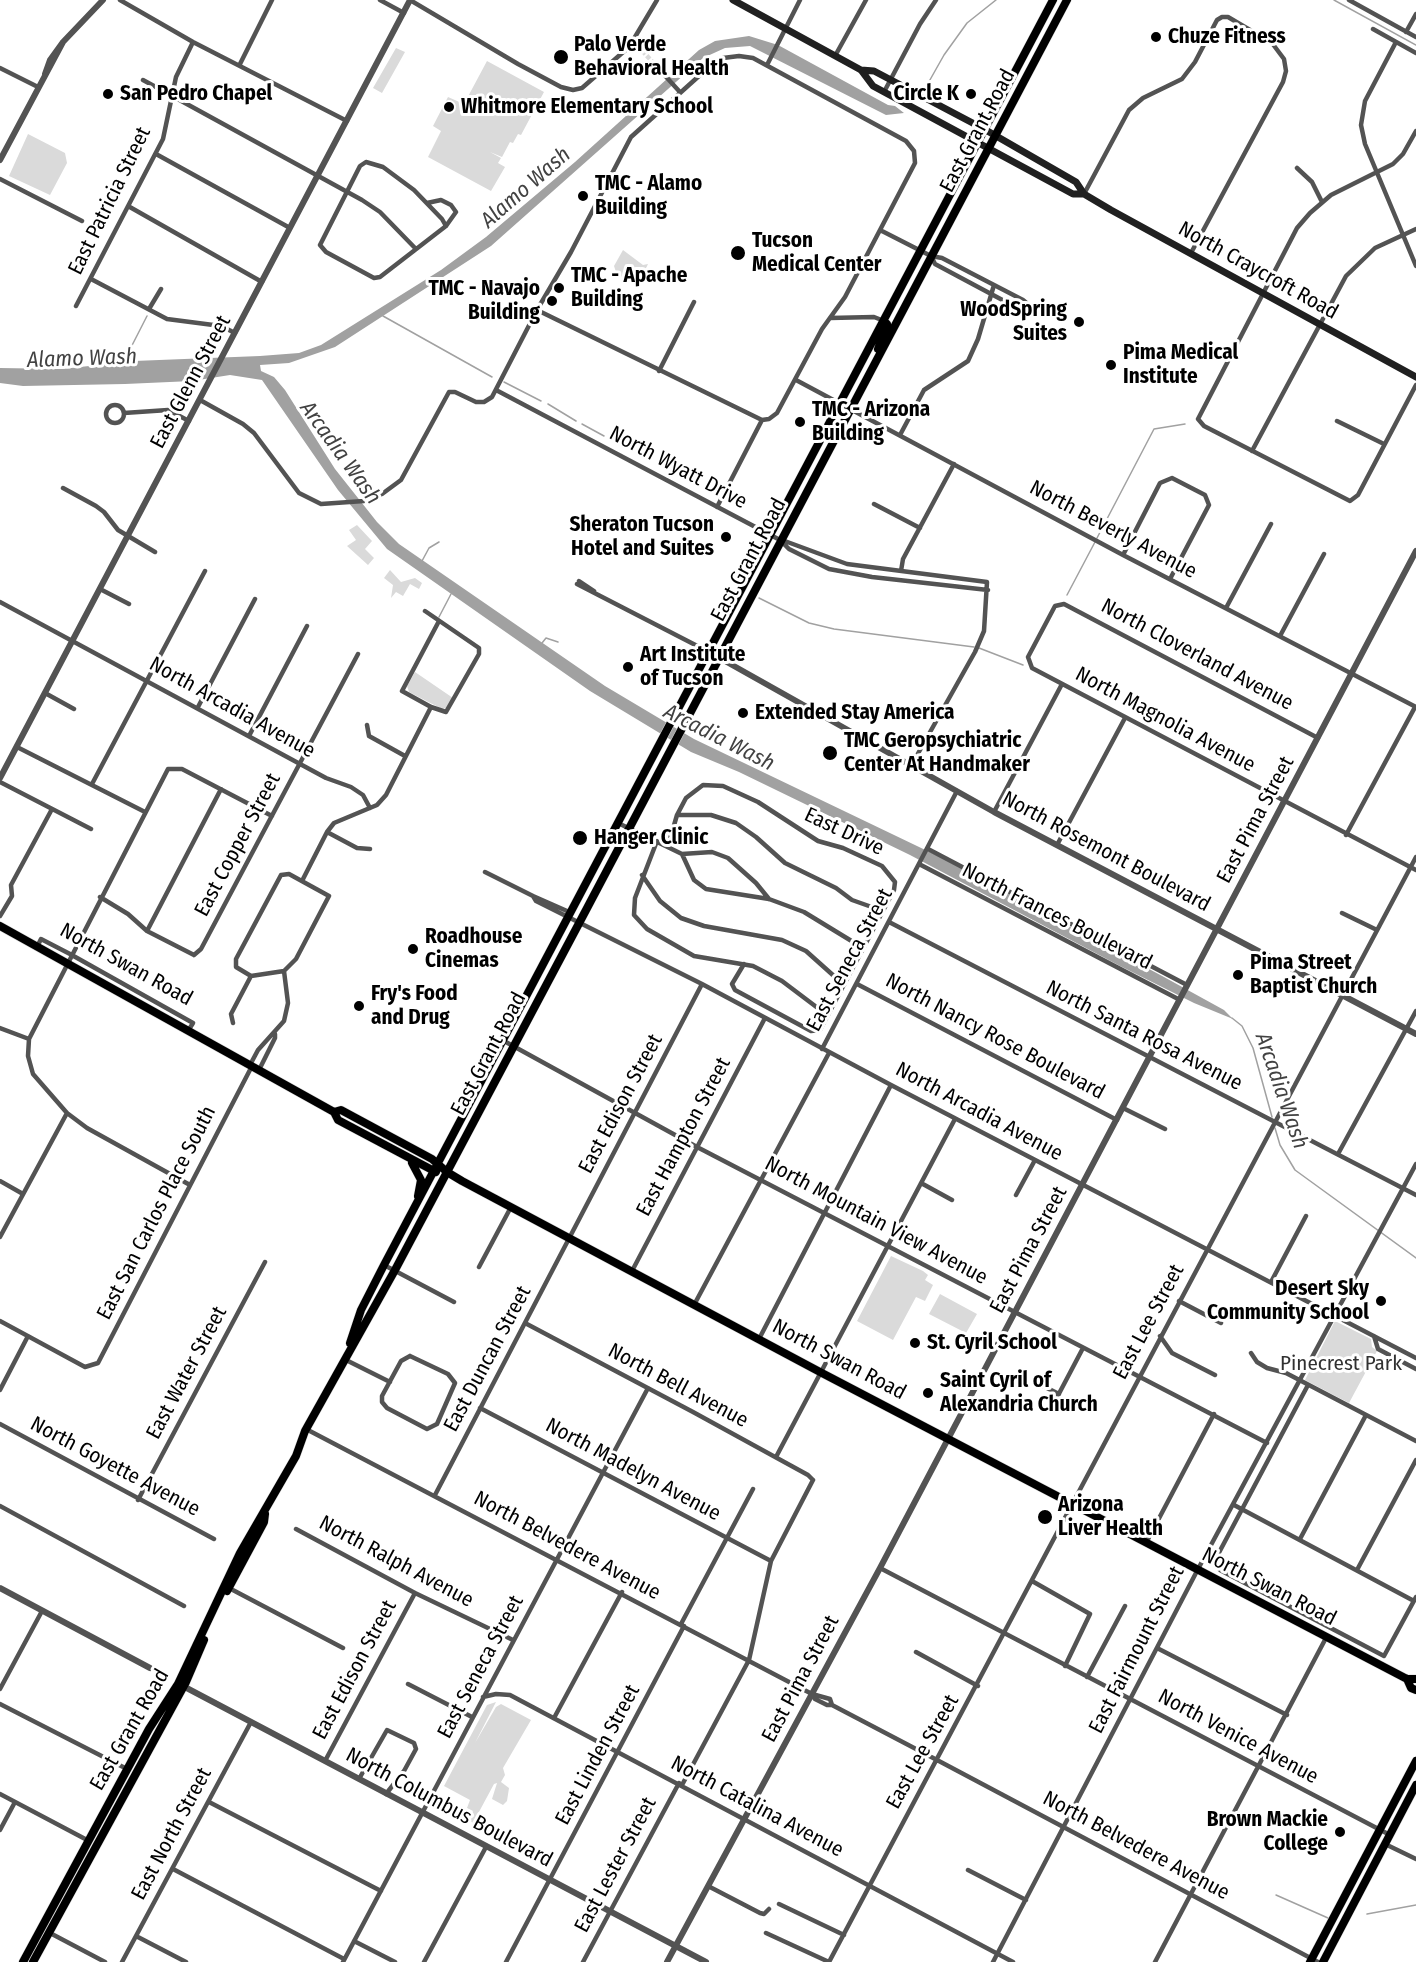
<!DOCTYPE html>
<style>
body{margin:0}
canvas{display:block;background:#fff}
</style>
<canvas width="1416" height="1962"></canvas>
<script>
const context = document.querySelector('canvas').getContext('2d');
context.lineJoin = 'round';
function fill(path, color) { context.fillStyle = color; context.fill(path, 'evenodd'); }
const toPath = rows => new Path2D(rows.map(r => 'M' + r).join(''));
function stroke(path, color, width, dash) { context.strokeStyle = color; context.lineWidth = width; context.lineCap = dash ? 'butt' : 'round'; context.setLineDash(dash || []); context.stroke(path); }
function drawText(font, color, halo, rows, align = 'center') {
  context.font = font + ' "Fira Sans Condensed",sans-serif'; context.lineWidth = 6; context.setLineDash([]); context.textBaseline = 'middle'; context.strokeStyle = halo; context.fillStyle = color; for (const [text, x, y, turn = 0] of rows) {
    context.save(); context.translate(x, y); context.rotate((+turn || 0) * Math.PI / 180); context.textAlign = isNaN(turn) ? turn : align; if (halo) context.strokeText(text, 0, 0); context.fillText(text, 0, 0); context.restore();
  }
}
const green = toPath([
 [396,48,405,52,382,93,373,88],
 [487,61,544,92,521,135,518,134,513,143,510,142,502,157,490,152,501,158,498,163,505,167,491,191,428,157,441,131,433,126,448,97,464,104],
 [28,134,65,153,67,163,50,195,9,176],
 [623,250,643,265,648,264,641,279,634,281,617,275,614,266],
 [357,525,372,541,365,549,374,558,368,565,347,546,356,540,349,530],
 [390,570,401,582,415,578,422,583,419,589,410,584,403,596,396,592,391,598,393,585,384,578],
 [415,672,453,698,447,708,442,709,409,692,407,686],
 [891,1256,923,1271,928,1275,925,1280,933,1285,925,1301,916,1297,893,1340,857,1321],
 [940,1294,977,1314,966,1333,929,1314],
 [1335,1321,1371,1339,1372,1347,1377,1351,1349,1403,1305,1380],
 [496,1702,475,1743,496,1707,501,1704,531,1720,503,1768,505,1775,501,1782,509,1788,507,1801,503,1805,492,1799,497,1783,494,1784,473,1823,468,1819,473,1811,467,1808,470,1800,444,1786,487,1705]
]);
const water = toPath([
 [749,36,778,45,888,105,895,106,904,113,886,115,750,46,725,48,703,58,491,246,335,347,289,363,260,365,261,371,274,377,285,390,335,469,377,522,399,544,605,686,694,739,942,858,1164,977,1224,1010,1233,1019,1194,1003,1120,966,910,855,739,772,691,752,590,691,387,549,338,490,262,380,230,375,192,381,125,384,23,386,0,383,0,368,62,369,134,361,260,356,299,353,321,345,441,270,486,237,575,162,699,50,715,41]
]);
const stream = toPath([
 [1334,0,1416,45],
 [922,94,944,55,967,23,996,0],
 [909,103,918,97],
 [383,316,492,377],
 [123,363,147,316],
 [504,382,541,401],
 [548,404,576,421],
 [582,424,604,436],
 [611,440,618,444],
 [1097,538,1154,429,1185,424],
 [422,561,429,548,439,542],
 [1067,595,1095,542],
 [759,598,809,623,834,629,974,647],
 [439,617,451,594],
 [542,643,546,638,558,642],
 [979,648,1023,665],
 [1232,1018,1242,1026,1253,1048,1272,1117],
 [1275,1128,1280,1145,1295,1170,1416,1258],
 [1276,1895,1328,1918],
 [1367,1914,1416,1905]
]);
const minorTunnel = toPath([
 [638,46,658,68]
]);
const minor = toPath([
 [120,0,193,42,347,121],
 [380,0,404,13],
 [410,0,518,64,561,87,573,90,582,88,629,47,657,0],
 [1349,0,1416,37],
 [1373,29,1416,53],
 [1406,32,1416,14],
 [1396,42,1365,101,1361,125,1365,144,1416,266],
 [739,56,753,58,906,141,914,151,915,163,845,297,822,329,777,413,769,419,762,420,537,310,571,252,631,137,709,67,723,58,739,56],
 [835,56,866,0],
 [240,64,272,0],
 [767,65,800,0],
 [0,68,38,87],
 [658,68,679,91],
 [143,80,362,200,380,212,415,248],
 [884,92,920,24,936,0],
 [1416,131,1403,154,1393,164,1331,195,1310,213,1297,228,1198,419,1204,426,1350,501,1358,495,1416,385],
 [156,154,290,228],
 [1297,168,1312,182,1322,202],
 [0,179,82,221],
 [1084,194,1129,110,1143,98,1182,79,1195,62,1217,20,1222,17,1228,17,1272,43,1284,59,1286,71,1283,82,1191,253],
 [427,203,441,200,451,205,456,212,446,226,380,277,374,278,326,252,320,245,360,166,366,162,383,167,414,190,442,219,446,226],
 [128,206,262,282],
 [880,230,931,256],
 [931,256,942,258,1023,300,1029,305,1027,310,1023,311,935,264,931,256],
 [91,279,167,319,221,326,235,333],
 [76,306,163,139,176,77,193,42],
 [149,309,161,289],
 [830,318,874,317,884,321],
 [659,371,694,302],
 [796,380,1123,555,1416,707],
 [496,390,780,540,789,549,829,569,872,577,988,590],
 [200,400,243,424,254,433,299,493,321,504,364,501,382,494,401,480,449,392,455,392,476,402,484,402,492,397,537,310],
 '106 414a9 9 0 1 1 18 0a9 9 0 1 1-18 0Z',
 [124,413,168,410,189,421],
 [1337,421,1384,444],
 [900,435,924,390,968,361,978,339,994,285],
 [1252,451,1346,276,1375,248,1416,229],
 [63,488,96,506,104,512,118,530,155,552],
 [874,504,920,528],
 [717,507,762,420],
 [782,540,847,564,987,582,984,631,975,652,911,766],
 [1123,555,1160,483,1172,478,1205,495,1209,505,1170,579],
 [901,571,903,559,954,464],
 [579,581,594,591],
 [577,584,709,652],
 [100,589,129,604],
 [0,602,326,778,351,787,363,795,370,808],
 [1226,608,1271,524],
 [425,611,479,648,479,654,446,712,431,707,402,691,439,621],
 [1280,636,1324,554],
 [45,693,74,709],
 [198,707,255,599],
 [367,725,369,736,405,756],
 [249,736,307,626],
 [1318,738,1064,604,1055,606,1028,657,1032,668,1416,870],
 [17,747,145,812],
 [0,782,91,829],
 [92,784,205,571],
 [994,812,1062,684],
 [677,815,711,815,736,823,756,837,785,863,836,888,852,900,883,911],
 [618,823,682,854],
 [327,832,357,848,370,849],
 [1346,835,1415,707],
 [657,841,635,898,634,915,647,929,694,956,753,966,782,981,827,1015],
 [1057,845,1125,718],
 [668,846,677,815,686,798,703,785,723,786,758,802,818,841,843,848,882,866,895,882,894,890,820,1030,811,1031,735,990,732,984,744,964],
 [928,849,1187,985],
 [919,864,1180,1000],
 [485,872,533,896],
 [642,875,660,901,681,918,704,926,782,940,806,951,844,985],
 [302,881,327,832,334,823,377,805,386,795,431,707],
 [100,897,128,914,147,931,194,955],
 [769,899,756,883,728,858,712,852,682,854,694,880,706,889,769,899,804,912,863,948],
 [1342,913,1377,930],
 [0,916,12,896,11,885,52,809],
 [570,917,567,911,533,896,536,901,702,984,891,1085,1416,1358],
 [889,922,1416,1195],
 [147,931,221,789],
 [37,947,41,939,70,954,193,1023,188,1031],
 [194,955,201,949,358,654],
 [857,984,1117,1120],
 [233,1023,231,1014,251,976,284,971],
 [0,1028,29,1039,28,1056,33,1074,67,1113,87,1128,190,1185],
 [29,1039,168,769,182,769,272,816],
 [504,1041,697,1147,1267,1443],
 [822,1049,957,791],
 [250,1065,258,1050,284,1021,288,1003,284,971,296,959,329,896,289,874,281,875,236,959,236,967,251,976],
 [259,1070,275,1038,275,1034],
 [1123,1108,1165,1129],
 [1338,1154,1416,1011],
 [0,1181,23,1194],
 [921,1183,952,1200],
 [1016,1195,1035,1160],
 [0,1237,67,1113],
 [384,1265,454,1302],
 [479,1267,511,1207],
 [632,1271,765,1018],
 [1271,1282,1306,1216],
 [1179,1301,1221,1323],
 [694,1305,829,1053],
 [0,1321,85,1367,98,1363,252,1066],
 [525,1323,693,1412,808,1475,813,1480],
 [1160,1336,1172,1353,1215,1375],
 [1374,1336,1378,1349,1416,1369],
 [759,1339,891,1085],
 [1251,1353,1257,1362,1267,1368,1286,1373,1416,1441],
 [410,1356,448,1374,455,1383,437,1424,427,1429,387,1408,382,1402,382,1396,401,1361,410,1356],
 [344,1359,390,1382],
 [1037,1383,1059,1394],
 [1308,1385,1214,1562,1220,1570,1384,1656],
 [0,1390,28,1336],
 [1053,1405,1083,1348],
 [480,1408,771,1561],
 [0,1424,214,1539],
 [306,1429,812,1694],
 [776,1457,955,1119],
 [435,1495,702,984],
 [138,1500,265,1262],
 [1234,1505,1414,1601],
 [0,1506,184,1606],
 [296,1529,415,1593,513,1640],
 [1300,1539,1366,1415],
 [1146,1543,1214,1414],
 [880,1568,1390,1835],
 [1357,1570,1416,1460],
 [1032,1581,1090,1614,1065,1666],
 [229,1588,343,1648],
 [681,1624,753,1489],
 [1157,1648,1287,1715],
 [916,1652,978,1686],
 [1384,1656,1416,1597],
 [1087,1677,1125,1606],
 [408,1684,472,1717],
 [0,1689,42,1611],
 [483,1697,496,1694,510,1695,1013,1962],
 [0,1704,127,1769],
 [832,1705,830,1699,812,1694,815,1699,827,1705,832,1705,937,1760,1318,1962],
 [554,1718,622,1592],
 [325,1761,415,1593],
 [359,1779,387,1730,414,1743,416,1749,404,1771,386,1794],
 [682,1785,749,1660,771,1561,813,1480],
 [0,1794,89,1841],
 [209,1802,381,1891],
 [0,1830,15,1802],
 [1385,1844,1416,1859],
 [173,1869,344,1959],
 [968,1870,1026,1900],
 [708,1886,760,1913,764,1914,769,1909],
 [779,1904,844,1935],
 [50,1933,105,1962],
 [766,1933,829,1962],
 [136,1936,186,1962],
 [354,1941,395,1962],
 [122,1962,251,1722],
 [343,1962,648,1388],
 [424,1962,486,1847],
 [506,1962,684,1626],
 [583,1962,679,1783],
 [829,1962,1416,857],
 [993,1962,1197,1571,1416,1164],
 [1155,1962,1327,1636]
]);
const tertiary = toPath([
 [63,42,103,0],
 [0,160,63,42,50,60,45,74],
 [709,652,994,812,1416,1034],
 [0,778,410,0],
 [0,1588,150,1668],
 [181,1685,706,1962],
 [667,1962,880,1568,1416,551]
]);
const secondary = toPath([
 [733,0,861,70,873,86,1073,194,1084,194],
 [861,70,874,71,984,129,1076,182,1084,194,1111,210,1416,377]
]);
const primary = toPath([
 [878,349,887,324,884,321],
 [0,926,334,1112,341,1110,432,1159,447,1172,462,1181,820,1372,1407,1679,1416,1679],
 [334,1112,338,1120,436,1172],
 [412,1163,421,1180,418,1196],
 [350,1343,361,1310,384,1265,1053,0],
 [227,1591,264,1522,265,1514],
 [1407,1679,1411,1688,1416,1690],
 [23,1962,149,1729,178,1684,240,1553,296,1456,305,1431,395,1270,576,929,1067,0],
 [33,1962,186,1682,204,1640],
 [1310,1962,1416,1761],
 [1323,1962,1416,1785]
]);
const markers = [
 [1156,37,6,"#000"],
 [561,57,8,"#000"],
 [108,94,6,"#000"],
 [971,94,6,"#000"],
 [449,107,6,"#000"],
 [583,196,6,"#000"],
 [738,253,8,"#000"],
 [559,288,6,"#000"],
 [552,301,6,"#000"],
 [1079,322,6,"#000"],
 [1111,365,6,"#000"],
 [800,422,6,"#000"],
 [726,537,6,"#000"],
 [628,667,6,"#000"],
 [743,713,6,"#000"],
 [830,753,8,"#000"],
 [580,838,8,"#000"],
 [413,949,6,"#000"],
 [1238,975,6,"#000"],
 [359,1006,6,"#000"],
 [1381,1301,6,"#000"],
 [915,1343,6,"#000"],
 [928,1393,6,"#000"],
 [1045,1517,8,"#000"],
 [1340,1832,6,"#000"]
];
const poiNames = [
 ["Chuze Fitness",1168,37],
 ["Palo Verde",574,45],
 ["Behavioral Health",574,69],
 ["San Pedro Chapel",120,94],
 ["Circle K",959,94,"right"],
 ["Whitmore Elementary School",461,107],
 ["TMC - Alamo",595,184],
 ["Building",595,208],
 ["Tucson",752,241],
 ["Medical Center",752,265],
 ["TMC - Apache",571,276],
 ["Building",571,300],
 ["TMC - Navajo",540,289,"right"],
 ["Building",540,313,"right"],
 ["WoodSpring",1067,310,"right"],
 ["Suites",1067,334,"right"],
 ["Pima Medical",1123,353],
 ["Institute",1123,377],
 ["TMC - Arizona",812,410],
 ["Building",812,434],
 ["Sheraton Tucson",714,525,"right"],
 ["Hotel and Suites",714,549,"right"],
 ["Art Institute",640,655],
 ["of Tucson",640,679],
 ["Extended Stay America",755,713],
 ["TMC Geropsychiatric",844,741],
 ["Center At Handmaker",844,765],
 ["Hanger Clinic",594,838],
 ["Roadhouse",425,937],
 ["Cinemas",425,961],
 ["Pima Street",1250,963],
 ["Baptist Church",1250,987],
 ["Fry's Food",371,994],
 ["and Drug",371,1018],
 ["Desert Sky",1369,1289,"right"],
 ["Community School",1369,1313,"right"],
 ["St. Cyril School",927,1343],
 ["Saint Cyril of",940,1381],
 ["Alexandria Church",940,1405],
 ["Arizona",1058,1505],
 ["Liver Health",1058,1529],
 ["Brown Mackie",1328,1820,"right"],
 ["College",1328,1844,"right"]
];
const streetNames = [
 ["East Grant Road",978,131,-62],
 ["East Patricia Street",110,201,-64],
 ["North Craycroft Road",1258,271,29],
 ["East Glenn Street",191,382,-62],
 ["North Wyatt Drive",678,468,28],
 ["North Beverly Avenue",1113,530,28],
 ["East Grant Road",749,560,-62],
 ["North Cloverland Avenue",1197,655,28],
 ["North Arcadia Avenue",232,708,29],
 ["North Magnolia Avenue",1165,720,28],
 ["East Pima Street",1256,820,-62],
 ["East Drive",844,832,25],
 ["East Copper Street",238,845,-62],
 ["North Rosemont Boulevard",1106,852,28],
 ["North Frances Boulevard",1057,917,27],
 ["East Seneca Street",850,960,-62],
 ["North Swan Road",126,965,29],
 ["North Santa Rosa Avenue",1144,1036,27],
 ["North Nancy Rose Boulevard",995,1037,28],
 ["East Grant Road",489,1054,-62],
 ["East Edison Street",621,1104,-62],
 ["North Arcadia Avenue",979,1112,28],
 ["East Hampton Street",684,1137,-62],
 ["East San Carlos Place South",157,1213,-63],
 ["North Mountain View Avenue",876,1221,28],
 ["East Pima Street",1029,1250,-62],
 ["East Lee Street",1149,1322,-62],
 ["East Duncan Street",488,1359,-62],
 ["North Swan Road",839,1360,28],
 ["East Water Street",187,1373,-62],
 ["North Bell Avenue",678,1386,28],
 ["North Goyette Avenue",115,1467,28],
 ["North Madelyn Avenue",633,1470,28],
 ["North Belvedere Avenue",567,1546,28],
 ["North Ralph Avenue",396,1562,28],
 ["North Swan Road",1269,1587,27],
 ["East Fairmount Street",1137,1650,-63],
 ["East Seneca Street",481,1667,-62],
 ["East Edison Street",355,1670,-62],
 ["East Pima Street",801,1679,-62],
 ["East Grant Road",130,1730,-60],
 ["North Venice Avenue",1238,1737,28],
 ["East Lee Street",923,1752,-61],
 ["East Linden Street",598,1755,-62],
 ["North Catalina Avenue",757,1807,28],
 ["North Columbus Boulevard",449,1808,28],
 ["East North Street",172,1834,-62],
 ["North Belvedere Avenue",1136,1846,28],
 ["East Lester Street",616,1865,-62]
];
const parkNames = [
 ["Pinecrest Park",1341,1364]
];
const waterNames = [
 ["Alamo Wash",526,188,-41],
 ["Alamo Wash",82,359,-2],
 ["Arcadia Wash",340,453,54],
 ["Arcadia Wash",719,738,27],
 ["Arcadia Wash",1281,1091,71]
];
fill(green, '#dadada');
fill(water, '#a1a1a1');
stroke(stream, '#a1a1a1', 1.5);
stroke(minorTunnel, '#d9d9d9', 4.5, [4.5, 2]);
stroke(primary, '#dbdbdb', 9);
stroke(minor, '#535353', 4.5);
stroke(tertiary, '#535353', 6);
stroke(secondary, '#202020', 7);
stroke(primary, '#000', 8);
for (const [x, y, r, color] of markers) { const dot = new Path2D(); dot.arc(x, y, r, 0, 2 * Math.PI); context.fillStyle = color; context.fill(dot); stroke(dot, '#fff', 2); }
drawText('bold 21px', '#000', '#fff', poiNames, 'left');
drawText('21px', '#000', '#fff', streetNames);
drawText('21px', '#313131', '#fff', parkNames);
drawText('italic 22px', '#424242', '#fff', waterNames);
</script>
